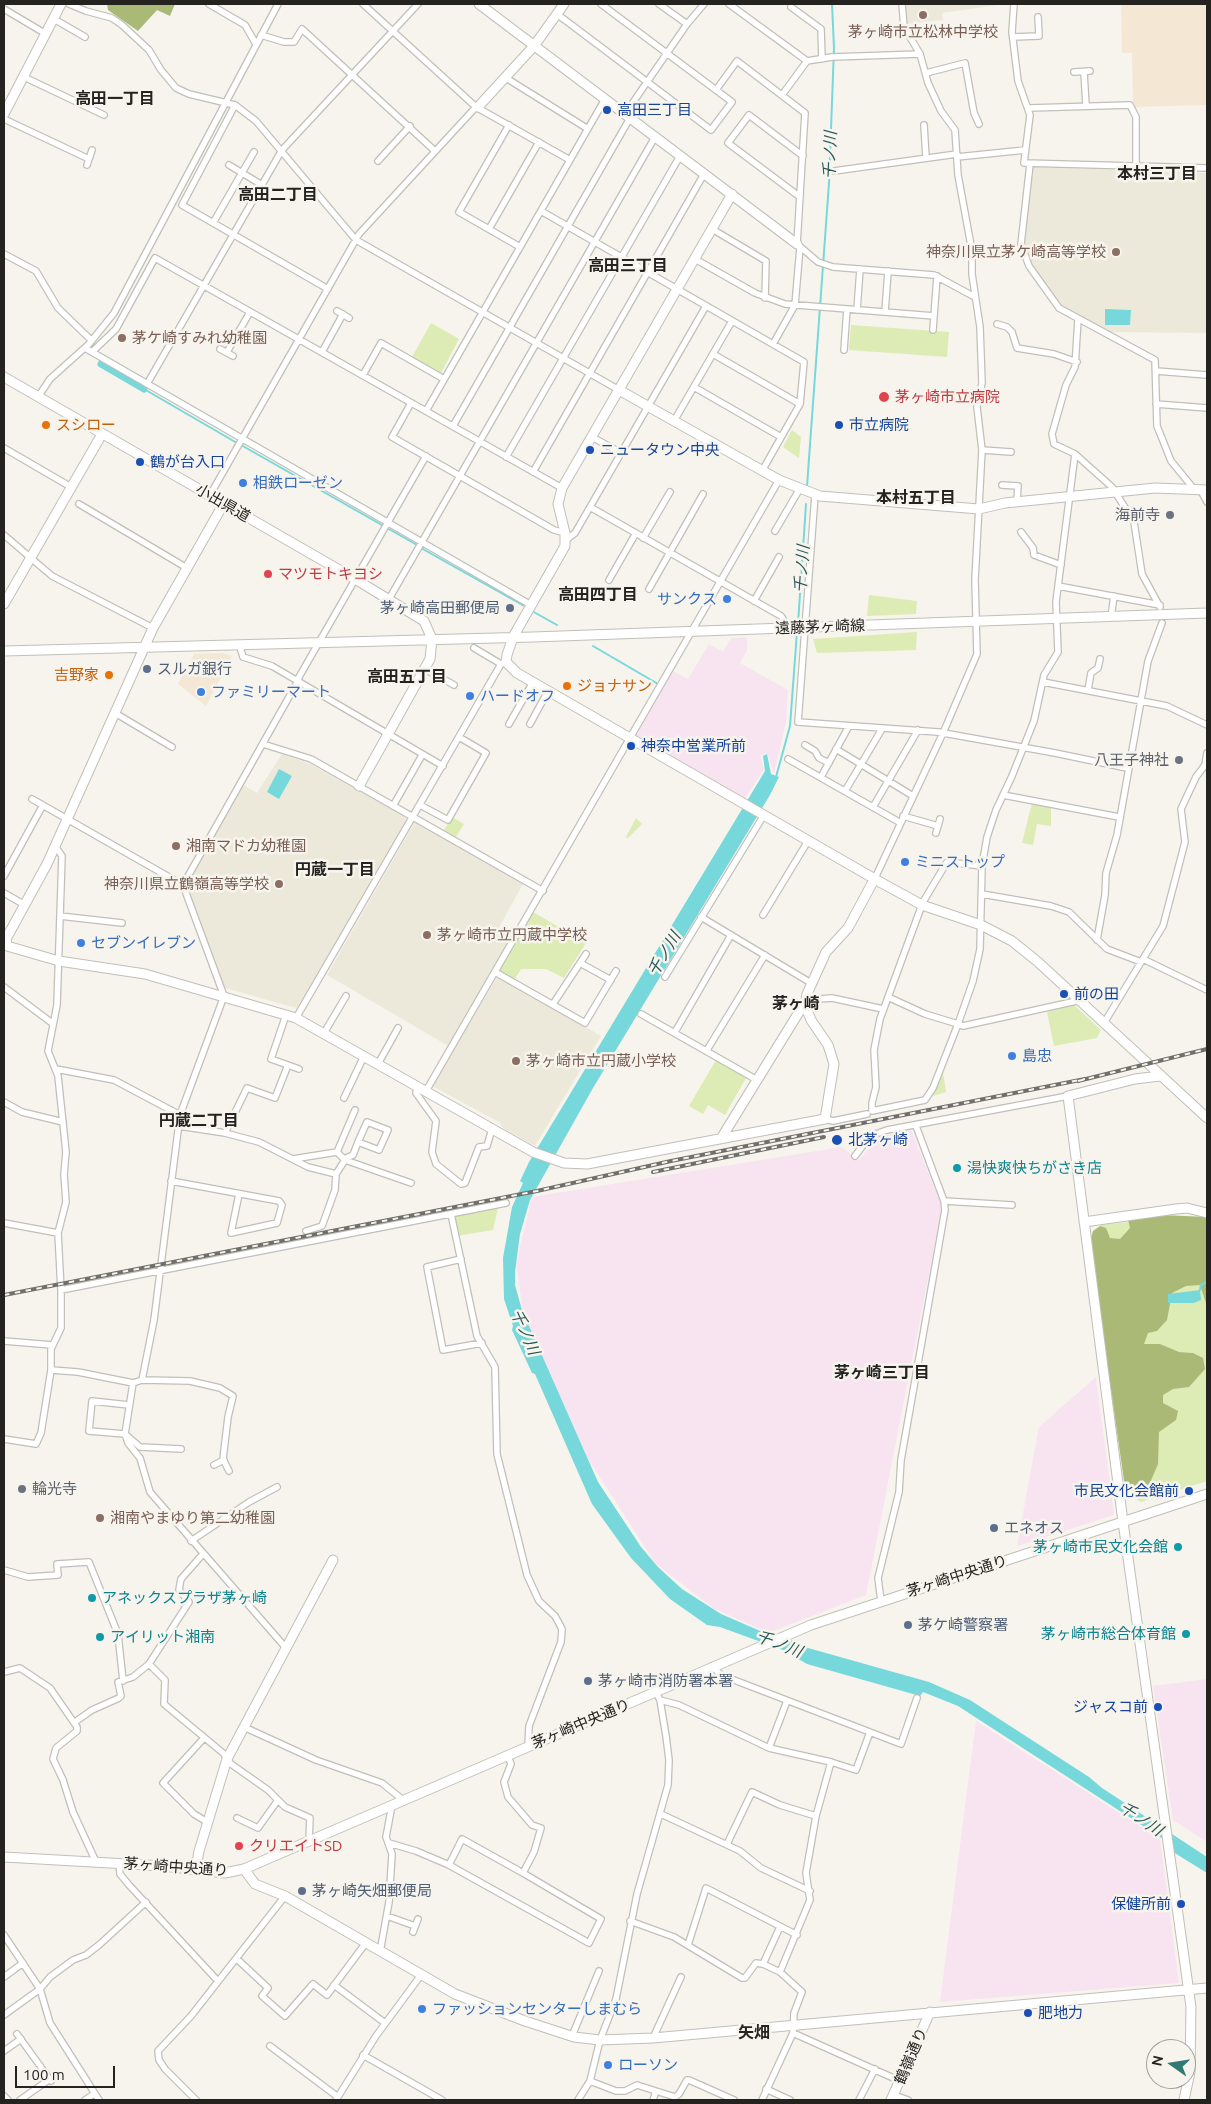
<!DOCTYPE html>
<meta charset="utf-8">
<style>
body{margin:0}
#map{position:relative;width:1211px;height:2104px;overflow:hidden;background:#f6f4ed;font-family:Ubuntu,sans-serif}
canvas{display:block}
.frame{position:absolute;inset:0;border:5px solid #242320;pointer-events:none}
.north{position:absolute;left:1146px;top:2039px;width:50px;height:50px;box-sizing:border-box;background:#f6f4ed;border:1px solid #a2a09b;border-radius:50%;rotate:283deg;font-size:14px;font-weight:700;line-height:20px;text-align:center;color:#242320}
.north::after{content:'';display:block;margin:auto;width:18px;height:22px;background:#317973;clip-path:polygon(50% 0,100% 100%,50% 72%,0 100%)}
.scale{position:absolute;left:15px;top:2066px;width:100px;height:22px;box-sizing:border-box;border:2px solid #242320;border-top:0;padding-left:6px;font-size:15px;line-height:18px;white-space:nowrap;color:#242320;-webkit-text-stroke:4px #f6f4ed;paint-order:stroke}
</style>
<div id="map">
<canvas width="1211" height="2104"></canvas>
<div class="frame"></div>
<div class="north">N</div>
<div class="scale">100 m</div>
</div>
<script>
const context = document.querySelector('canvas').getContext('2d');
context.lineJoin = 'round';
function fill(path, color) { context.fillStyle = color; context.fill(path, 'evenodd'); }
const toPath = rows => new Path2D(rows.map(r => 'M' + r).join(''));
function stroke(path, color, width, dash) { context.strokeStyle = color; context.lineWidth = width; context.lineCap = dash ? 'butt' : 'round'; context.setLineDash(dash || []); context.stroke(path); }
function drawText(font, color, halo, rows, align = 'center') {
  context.font = font + ' Ubuntu,"Noto Sans JP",sans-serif'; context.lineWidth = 5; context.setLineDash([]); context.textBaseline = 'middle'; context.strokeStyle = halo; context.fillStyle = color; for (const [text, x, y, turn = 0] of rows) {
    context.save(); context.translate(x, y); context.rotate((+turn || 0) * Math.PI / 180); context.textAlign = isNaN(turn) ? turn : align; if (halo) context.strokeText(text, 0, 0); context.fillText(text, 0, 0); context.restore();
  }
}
const commercial = toPath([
 [1121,4,1207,4,1207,105,1133,107,1132,53,1122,53],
 [223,653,232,656,206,706,178,684,194,654]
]);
const industrial = toPath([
 [747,637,747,650,740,663,788,690,786,722,774,774,767,753,760,756,764,769,745,798,636,736,673,671,688,679,709,644,723,652,731,638],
 [911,1130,942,1207,866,1595,768,1633,713,1608,655,1563,587,1457,523,1312,516,1263,532,1197,842,1147,858,1161,878,1137],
 [1096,1377,1114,1515,1017,1546,1039,1427],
 [1207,1679,1207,1842,1173,1820,1153,1686],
 [976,1721,1160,1839,1179,1983,940,2002]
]);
const built = toPath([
 [905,4,1004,4,942,13,943,20,906,24],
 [1033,167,1207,173,1207,333,1110,332,1065,309,1055,301,1032,267,1024,248,1023,238],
 [282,754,310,764,404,816,406,821,300,1007,296,1008,225,988,189,897,188,888,189,880,243,785,257,793],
 [416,820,523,884,497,931,511,940,450,1047,327,975],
 [498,976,601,1036,535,1146,504,1129,499,1122,432,1086]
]);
const green = toPath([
 [431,323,459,339,441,373,412,357],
 [851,325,949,332,947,357,849,350],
 [792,430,801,437,799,458,783,447],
 [869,595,917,601,916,614,867,616],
 [917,632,916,650,817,653,813,639],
 [1032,803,1051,807,1051,826,1037,824,1033,845,1022,843],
 [452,817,464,824,456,837,444,830],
 [636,818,642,824,628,838,626,837],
 [533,912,586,943,564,978,546,969,521,969,515,979,498,970],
 [1074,1005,1101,1030,1097,1038,1054,1046,1047,1012],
 [716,1060,746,1078,725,1115,708,1105,703,1114,689,1106],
 [943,1072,946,1092,933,1096],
 [498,1208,493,1230,456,1236,452,1216],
 [1154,1219,1207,1220,1207,1481,1141,1502,1133,1497,1132,1493,1096,1232,1101,1225]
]);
const forest = toPath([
 [107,4,175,4,170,16,157,10,138,31,108,10],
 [1162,1215,1207,1217,1207,1306,1200,1285,1186,1286,1172,1293,1167,1320,1157,1331,1148,1333,1144,1344,1160,1344,1179,1352,1193,1353,1203,1358,1205,1369,1189,1387,1173,1389,1163,1395,1163,1403,1178,1411,1176,1420,1159,1432,1158,1464,1147,1490,1138,1494,1125,1488,1090,1242,1093,1231,1100,1226,1106,1228,1110,1238,1120,1239,1130,1228,1128,1220]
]);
const water = toPath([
 [1105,309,1131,310,1130,325,1105,325],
 [767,754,771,774,779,777,770,795,593,1088,530,1200,520,1234,515,1272,515,1285,522,1310,598,1482,641,1547,658,1567,682,1589,721,1614,765,1633,797,1642,801,1646,929,1682,970,1700,1089,1777,1102,1788,1207,1857,1207,1873,1165,1847,1163,1839,958,1706,923,1692,920,1696,807,1664,783,1650,720,1627,707,1625,670,1599,631,1558,592,1504,535,1374,532,1373,512,1330,513,1326,504,1299,503,1258,512,1207,523,1183,520,1181,529,1162,765,771,763,756],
 [279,769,292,776,279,799,267,792],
 [1200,1290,1201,1300,1194,1303,1168,1303,1168,1294]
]);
const stream = toPath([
 [144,389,237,443],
 [241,445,417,545],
 [807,486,829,183,834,48,832,4],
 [421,548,526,607],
 [532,611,557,625],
 [798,624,806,504],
 [593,646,658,684],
 [776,777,790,726,797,632],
 [1200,1290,1201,1285,1207,1282]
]);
const canal = toPath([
 [101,364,144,389]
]);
const street = toPath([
 [69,4,86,11,112,18,122,25,149,50,161,70,176,88,189,94,235,105,256,121,356,240,619,390],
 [209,4,245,25,256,44],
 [363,4,476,107],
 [659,4,687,24],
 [729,4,807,61,832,57,920,54],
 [1014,4,1012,32,1018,81,1030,115,1024,163,1207,168],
 [791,7,821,29,822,59],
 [4,9,46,34],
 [557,14,711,130,732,102,601,4],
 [54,19,85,37],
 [261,35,284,42,294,42,302,29,435,151],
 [1013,37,1039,36,1038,17],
 [1074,72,1090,71],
 [1084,72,1086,106],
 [926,73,965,63,974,113,979,124],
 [24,77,104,115],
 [506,78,588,129],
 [716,90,737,61,805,113,797,244,818,262,833,267,934,275,973,296],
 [782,95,807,61],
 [235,105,182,205,328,289],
 [1029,108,1130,105,1136,117,1136,166],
 [625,114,687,24,704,4],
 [4,119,89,159],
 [509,125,459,212,520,247],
 [924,125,926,158],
 [957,157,1025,150],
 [378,161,410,126],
 [1030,164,1021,244,1029,266,1059,308,1155,360,1157,426,1171,461,1194,489],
 [87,165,92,150],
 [229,165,262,185],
 [834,171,957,154],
 [800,197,728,143,749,115,803,156],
 [541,211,804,362,800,404,762,471],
 [213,223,254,152],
 [489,229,539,142],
 [712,229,766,261,765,298],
 [4,254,36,271,58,308,91,340],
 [695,259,755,293,785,304,934,316,937,276],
 [857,310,860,269],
 [337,311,349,318],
 [885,312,888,271],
 [997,324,1007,327,1012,332,1017,348,1054,354,1077,362],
 [933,330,934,316],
 [773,344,795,305,800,247],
 [85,348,531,605],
 [220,349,233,356],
 [844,350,847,309],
 [92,352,116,329,155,258,562,488],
 [227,352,250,312],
 [322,352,343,314],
 [713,354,800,404],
 [1156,371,1207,375],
 [363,375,381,343,444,379],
 [147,384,282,150,418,4],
 [694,387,781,437],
 [38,397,50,379,89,344,114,313,278,4],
 [411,403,392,437,554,530,565,533],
 [1156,404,1207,408],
 [426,411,605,99],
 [674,421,732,321],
 [453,426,630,118],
 [592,437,621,453],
 [4,448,71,487],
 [982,450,1011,452],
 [1075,454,1112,487,1134,522,1142,574,1160,607],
 [506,457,680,156],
 [533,472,704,174],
 [1002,485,1018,486,1017,501],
 [1200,489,1207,502],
 [210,495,359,234,476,107,570,160],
 [815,495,798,722,938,732,1055,753,1127,768],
 [79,504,187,568],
 [590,507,781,616,783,619,784,628],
 [775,531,799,490],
 [1021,532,1033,548,1034,555,1061,565],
 [4,535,52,576,153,628],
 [643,538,670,492],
 [566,540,575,533,706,306],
 [609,580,636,533],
 [1058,586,1160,605],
 [649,589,703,494],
 [389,599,655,137],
 [754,601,779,557],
 [1111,617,1114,596],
 [239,644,243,657,272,666,443,766],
 [474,648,501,664],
 [425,669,454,685],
 [1043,682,1167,706,1207,725],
 [1088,690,1091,673,1098,668,1100,659],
 [115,713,172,747],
 [509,724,533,682],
 [530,724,548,691],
 [263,744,311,759,543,891],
 [805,745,815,751,819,758,829,763],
 [836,749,913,796],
 [788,759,899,822],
 [821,777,849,726],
 [845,791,882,729],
 [1003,795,1119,817],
 [32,799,183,885,224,996,180,1115,154,1320,142,1380,133,1383,78,1372,51,1370],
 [420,805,448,820,486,753,459,737],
 [393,806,421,757],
 [873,807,918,730],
 [903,816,938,826],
 [936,833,940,819],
 [982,866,947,862,923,902,880,1019,874,1050,876,1087,872,1103,872,1111,925,1100,933,1088,958,1024,963,1026,1081,1000],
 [4,876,43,805],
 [875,878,943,733,977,654,975,580,982,450,977,407,982,383,980,327,972,274,972,251,958,175,955,130,941,111,928,83,920,54,904,27,902,4],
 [183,885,298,681,299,677,426,456],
 [4,893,25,905],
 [982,894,1051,906,1069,912,1107,949,1141,962],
 [763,915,808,841],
 [60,916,122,923],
 [701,917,811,983],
 [1097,940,1105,895,1106,873,1117,835,1148,661,1162,623],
 [1143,959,1207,990],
 [580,963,611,980],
 [495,972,585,1023,616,971],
 [665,977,764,815],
 [4,987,52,1023],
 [888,997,925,1014,958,1024,973,981,980,949,982,866,987,837,996,810,1012,776,1034,721,1044,675,1058,652,1056,602,1075,454,1054,444,1052,434,1066,385,1075,367,1078,319],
 [806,1000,832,998,883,1009],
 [553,1004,586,954],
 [641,1014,757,1080],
 [286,1015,271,1059,299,1069],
 [296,1018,501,664,506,662],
 [1104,1023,1163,926,1185,842,1181,809,1196,777,1205,765,1207,753],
 [675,1032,731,935],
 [324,1033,346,996],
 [707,1050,765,955],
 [378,1064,398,1028],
 [56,1069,114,1080,180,1115],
 [417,1086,416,1093,436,1121,432,1152,436,1164,461,1184,465,1183,479,1147,487,1146,492,1129],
 [426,1091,779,480],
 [344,1098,364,1056],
 [4,1102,22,1112,63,1122],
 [825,1119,833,1121,867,1114],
 [179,1126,225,1133,259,1142,308,1167,336,1174,345,1160,411,1183],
 [225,1133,247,1088,275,1098,288,1065],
 [337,1152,355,1110],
 [855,1156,870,1136,887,1130,1068,1096],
 [293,1159,337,1152,345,1160],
 [344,1159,353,1155,358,1142,367,1122,388,1130,379,1150,358,1142],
 [171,1181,279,1201,282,1205,277,1223,231,1233,239,1194],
 [944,1201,1012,1205],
 [451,1214,477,1336,495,1367,497,1454,527,1575,539,1601,555,1616,562,1629,561,1642,529,1726,528,1746],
 [4,1223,58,1233],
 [306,1231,322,1226,335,1190,336,1174],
 [461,1259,427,1267,443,1350,482,1343],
 [61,1290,506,1203],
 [4,1341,52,1345],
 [142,1380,190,1381,220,1388,233,1396,228,1417,223,1459,229,1471],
 [133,1383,125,1434,128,1443,140,1458,150,1492,286,1648],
 [129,1405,92,1401,89,1431,125,1434,140,1447,181,1449],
 [4,1439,36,1444,41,1433,51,1370,51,1349,61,1328,61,1290,58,1233,66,1202,64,1174,66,1152,58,1076,48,1051,57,1005,62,856,55,846],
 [214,1465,224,1460],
 [191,1541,249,1502,277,1487],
 [4,1570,28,1577,58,1575,57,1564,89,1562,118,1634,123,1681],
 [881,1601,878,1578,899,1492,901,1460,945,1210,944,1201,916,1126],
 [149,1664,165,1680,164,1704,223,1753,231,1764,268,1790,285,1807,310,1818,309,1840],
 [712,1666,721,1675,901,1744,917,1698],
 [4,1672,20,1668,50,1688,77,1727,77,1731,56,1748,53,1759,63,1780,73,1812,96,1862],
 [660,1700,679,1705,769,1748,831,1762,816,1816,806,1873,810,1900,780,1972],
 [75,1722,92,1710,119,1698,121,1696,118,1682,133,1677,149,1664,189,1602,179,1590,180,1584,181,1579,202,1555],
 [244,1727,316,1760,382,1783,403,1800],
 [204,1738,163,1783,194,1814,207,1822],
 [769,1748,787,1701],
 [831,1762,856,1770,870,1732],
 [661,1814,740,1851,761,1868,810,1891],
 [237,1818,258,1828,278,1800],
 [389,1843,416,1851,449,1865,462,1839,523,1873,534,1852,541,1828,532,1825,508,1797,504,1782,511,1764,508,1756],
 [727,1844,752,1792,780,1805,816,1816],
 [119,1864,120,1874,129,1885,217,1980],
 [449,1865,589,1943,601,1919,523,1873],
 [387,1916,415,1926],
 [630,1921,674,1937,742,1978,745,1978,756,1963,763,1964,780,1972,802,1992,794,2013,793,2033,762,2100],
 [413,1932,418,1919],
 [4,1935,40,1989,50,2023,99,2100],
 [688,1945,706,1888,797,1935],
 [380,1952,389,1902,392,1854,386,1837,392,1805],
 [237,1959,268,1988,262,1996,285,2016,313,1984,327,1995,365,1944],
 [763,1964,780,1927],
 [4,1977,23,1963],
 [334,1985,385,2023],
 [4,2015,40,1989,50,1977,73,1960,86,1955,99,1945,146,1902],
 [793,2033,900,2081],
 [17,2034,51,2081],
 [572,2036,599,1971],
 [653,2038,681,1977],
 [270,2046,338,2097],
 [4,2051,21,2039],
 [363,2055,442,2100],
 [590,2081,616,2091,625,2091,637,2085,675,2097,679,2094,687,2080,689,2080,734,2100],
 [766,2089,790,2100],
 [894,2095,908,2100],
 [4,2096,8,2100],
 [20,2100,50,2079],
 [85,2100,94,2094],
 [196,2100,165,2069,159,2060,158,2051,191,2016,285,1896],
 [336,2100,376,2036,421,1975],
 [578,2100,590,2081,600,2040,616,1999,637,1894,668,1785,669,1760,666,1736,660,1700,655,1691],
 [653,2100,656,2091],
 [859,2100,875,2069]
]);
const secondary = toPath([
 [479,4,797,244],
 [478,107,534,46,564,4],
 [732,194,562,488,558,504,565,533,565,546,513,637,507,655,506,662,517,673,880,882,922,905,981,925,1012,941,1038,962,1207,1118],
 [4,377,355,579,424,621,432,639,430,659,359,786],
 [619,390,779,480,820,496,979,509,1005,503,1155,488,1207,490],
 [224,503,153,628,47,864,6,939,7,946,59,961,145,974,296,1018,533,1152,564,1163,587,1164,825,1119,834,1064,828,1045,811,1020,805,1005,807,994,826,952,848,928,875,878],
 [4,604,102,434],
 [4,651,533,637,1207,613],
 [1160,1076,1135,1079,1068,1096,1123,1522,1191,2007,1190,2072,1184,2100],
 [722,1137,799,1012,805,1005],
 [1084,1222,1176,1209,1187,1208,1207,1213],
 [196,1868,199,1851,227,1759,333,1560],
 [244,1869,255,1884,285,1896,455,1994,525,2021,574,2037,600,2040,653,2038,1207,1988],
 [891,2100,930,2012]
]);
const primary = toPath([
 [4,114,61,4],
 [4,1857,163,1866,225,1873,244,1869,811,1625,1207,1494]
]);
const rail = toPath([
 [1078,1081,1207,1049],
 [653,1172,824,1137],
 [4,1295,537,1191,671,1161,1085,1079]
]);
const markers = [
 [923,15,5,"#8d6e63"],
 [607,110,5,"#1a4fb4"],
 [1116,252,5,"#8d6e63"],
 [122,338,5,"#8d6e63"],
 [884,397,6,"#e0444e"],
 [46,425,5,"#e8710a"],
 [839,425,5,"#1a4fb4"],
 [590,450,5,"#1a4fb4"],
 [140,462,5,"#1a4fb4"],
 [243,483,5,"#3f7fe0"],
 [1170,515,5,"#6b7280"],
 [268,574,5,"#e0444e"],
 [727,599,5,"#3f7fe0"],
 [510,608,5,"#5c6f8a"],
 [147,669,5,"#5c6f8a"],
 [109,675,5,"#e8710a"],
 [567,686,5,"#e8710a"],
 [201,692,5,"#3f7fe0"],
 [470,696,5,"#3f7fe0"],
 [631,746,5,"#1a4fb4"],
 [1179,760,5,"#6b7280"],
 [176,846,5,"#8d6e63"],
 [905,862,5,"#3f7fe0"],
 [279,884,5,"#8d6e63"],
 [427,935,5,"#8d6e63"],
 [81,943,5,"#3f7fe0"],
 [1064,994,5,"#1a4fb4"],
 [1012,1056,5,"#3f7fe0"],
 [516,1061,5,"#8d6e63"],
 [837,1140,6,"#1a4fb4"],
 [957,1168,5,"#0f9aa8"],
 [22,1489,5,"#6b7280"],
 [1189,1491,5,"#1a4fb4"],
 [100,1518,5,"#8d6e63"],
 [994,1528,5,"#5c6f8a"],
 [1178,1547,5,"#0f9aa8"],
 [92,1598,5,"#0f9aa8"],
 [908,1625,5,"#5c6f8a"],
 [1186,1634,5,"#0f9aa8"],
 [100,1637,5,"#0f9aa8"],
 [588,1681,5,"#5c6f8a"],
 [1158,1707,5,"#1a4fb4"],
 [239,1846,5,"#e0444e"],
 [302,1891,5,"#5c6f8a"],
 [1181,1904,5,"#1a4fb4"],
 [422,2009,5,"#3f7fe0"],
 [1028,2013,5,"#1a4fb4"],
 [608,2065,5,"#3f7fe0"]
];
const educationNames = [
 ["茅ヶ崎市立松林中学校",923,32,"center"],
 ["神奈川県立茅ケ崎高等学校",1106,252,"right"],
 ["茅ケ崎すみれ幼稚園",132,338],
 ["湘南マドカ幼稚園",186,846],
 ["神奈川県立鶴嶺高等学校",269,884,"right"],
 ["茅ヶ崎市立円蔵中学校",437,935],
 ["茅ヶ崎市立円蔵小学校",526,1061],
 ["湘南やまゆり第二幼稚園",110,1518]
];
const transitNames = [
 ["高田三丁目",617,110],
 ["市立病院",849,425],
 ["ニュータウン中央",600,450],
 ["鶴が台入口",150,462],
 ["神奈中営業所前",641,746],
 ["前の田",1074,994],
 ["北茅ヶ崎",848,1140],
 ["市民文化会館前",1179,1491,"right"],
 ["ジャスコ前",1148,1707,"right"],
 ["保健所前",1171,1904,"right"],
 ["肥地力",1038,2013]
];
const healthNames = [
 ["茅ヶ崎市立病院",895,397],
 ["マツモトキヨシ",278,574],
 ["クリエイトSD",249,1846]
];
const foodNames = [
 ["スシロー",56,425],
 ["吉野家",99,675,"right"],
 ["ジョナサン",577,686]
];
const shopNames = [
 ["相鉄ローゼン",253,483],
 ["サンクス",717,599,"right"],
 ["ファミリーマート",211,692],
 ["ハードオフ",480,696],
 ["ミニストップ",915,862],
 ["セブンイレブン",91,943],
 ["島忠",1022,1056],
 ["ファッションセンターしまむら",432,2009],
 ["ローソン",618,2065]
];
const streetNames = [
 ["小出県道",223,503,30],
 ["遠藤茅ヶ崎線",820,627,-2],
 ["茅ヶ崎中央通り",957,1576,-18],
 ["茅ヶ崎中央通り",581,1724,-23],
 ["茅ヶ崎中央通り",176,1867,4],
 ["鶴嶺通り",911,2056,-67]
];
const worshipNames = [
 ["海前寺",1160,515],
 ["八王子神社",1169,760],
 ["輪光寺",32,1489,"left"]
];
const serviceNames = [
 ["茅ヶ崎高田郵便局",500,608,"right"],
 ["スルガ銀行",157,669],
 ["エネオス",1004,1528],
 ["茅ケ崎警察署",918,1625],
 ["茅ヶ崎市消防署本署",598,1681],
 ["茅ヶ崎矢畑郵便局",312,1891]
];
const cultureNames = [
 ["湯快爽快ちがさき店",967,1168],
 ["茅ヶ崎市民文化会館",1168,1547,"right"],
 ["アネックスプラザ茅ヶ崎",102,1598],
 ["茅ヶ崎市総合体育館",1176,1634,"right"],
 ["アイリット湘南",110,1637]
];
const neighbourhoodNames = [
 ["高田一丁目",115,99],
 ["本村三丁目",1157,174],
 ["高田二丁目",278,195],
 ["高田三丁目",628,266],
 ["本村五丁目",916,498],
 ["高田四丁目",598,595],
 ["高田五丁目",407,677],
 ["円蔵一丁目",335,870],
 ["茅ヶ崎",796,1004],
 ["円蔵二丁目",199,1121],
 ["茅ヶ崎三丁目",882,1373],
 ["矢畑",754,2033]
];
const waterNames = [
 ["千ノ川",830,155,-88],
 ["千ノ川",802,569,-86],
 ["千ノ川",664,954,-59],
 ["千ノ川",525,1332,66],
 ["千ノ川",779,1644,21],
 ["千ノ川",1141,1819,33]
];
fill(commercial, '#f4e8d4');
fill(industrial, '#f8e3f1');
fill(built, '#ede9da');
fill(green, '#ddebb5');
fill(forest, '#aaba76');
fill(water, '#77d8db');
stroke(stream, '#77d8db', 2);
stroke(canal, '#77d8db', 7);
stroke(street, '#c1bfb8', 8);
stroke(secondary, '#c1bfb8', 11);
stroke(primary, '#c1bfb8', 11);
stroke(street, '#fff', 5.5);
stroke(secondary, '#fff', 9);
stroke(primary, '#fff', 9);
stroke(rail, '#706f6b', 4);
stroke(rail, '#f6f4ed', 2, [5.5]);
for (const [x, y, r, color] of markers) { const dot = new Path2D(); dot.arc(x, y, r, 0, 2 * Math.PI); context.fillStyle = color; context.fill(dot); stroke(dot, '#f6f4ed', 2); }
drawText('15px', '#785e54', '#f6f4ed', educationNames, 'left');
drawText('15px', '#164399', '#f6f4ed', transitNames, 'left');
drawText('15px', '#be3a42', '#f6f4ed', healthNames, 'left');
drawText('15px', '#c56008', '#f6f4ed', foodNames, 'left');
drawText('15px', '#366cbe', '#f6f4ed', shopNames, 'left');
drawText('15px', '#242320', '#f6f4ed', streetNames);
drawText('15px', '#5b616d', '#f6f4ed', worshipNames, 'right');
drawText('15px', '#4e5e75', '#f6f4ed', serviceNames, 'left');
drawText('15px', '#0d838f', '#f6f4ed', cultureNames, 'left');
drawText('bold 16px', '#242320', '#f6f4ed', neighbourhoodNames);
drawText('italic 16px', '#2a5657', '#f6f4ed', waterNames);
</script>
